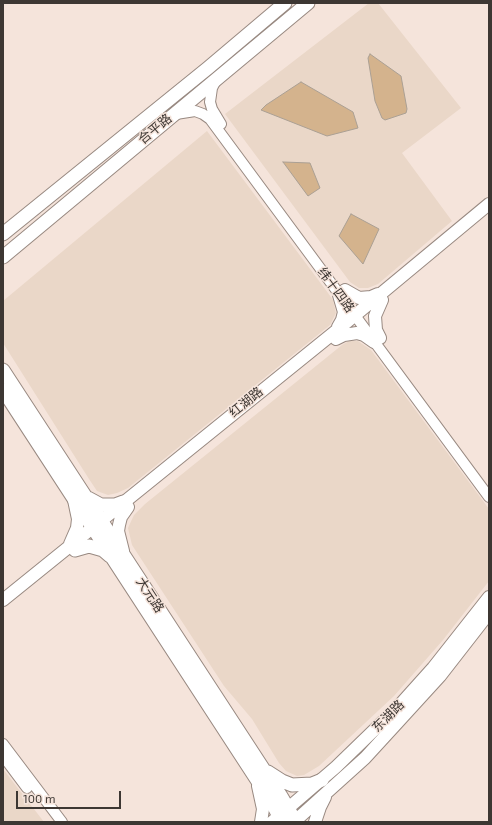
<!DOCTYPE html>
<meta charset="utf-8">
<style>
body{margin:0}
#map{position:relative;width:492px;height:825px;overflow:hidden;background:#f5e4db;font-family:"Exo 2",sans-serif}
canvas{display:block}
.frame{position:absolute;inset:0;border:4px solid #3d3733;pointer-events:none}
.scale{position:absolute;left:16px;top:791px;width:105px;height:18px;box-sizing:border-box;border:2px solid #3d3733;border-top:0;padding-left:5px;font-size:12px;line-height:14px;white-space:nowrap;color:#3d3733;-webkit-text-stroke:3px #f5e4db;paint-order:stroke}
</style>
<div id="map">
<canvas width="492" height="825"></canvas>
<div class="frame"></div>
<div class="scale">100 m</div>
</div>
<script>
const context = document.querySelector('canvas').getContext('2d');
context.lineJoin = 'round';
function fill(path, color) { context.fillStyle = color; context.fill(path, 'evenodd'); }
const toPath = rows => new Path2D(rows.map(r => 'M' + r).join(''));
function stroke(path, color, width, dash) { context.strokeStyle = color; context.lineWidth = width; context.lineCap = dash ? 'butt' : 'round'; context.setLineDash(dash || []); context.stroke(path); }
function drawText(font, color, halo, rows, align = 'center') {
  context.font = font + ' "Exo 2","Noto Sans SC",sans-serif'; context.lineWidth = 3; context.setLineDash([]); context.textBaseline = 'middle'; context.strokeStyle = halo; context.fillStyle = color; for (const [text, x, y, turn = 0] of rows) {
    context.save(); context.translate(x, y); context.rotate((+turn || 0) * Math.PI / 180); context.textAlign = isNaN(turn) ? turn : align; if (halo) context.strokeText(text, 0, 0); context.fillText(text, 0, 0); context.restore();
  }
}
const commercial = toPath([
 [369,3,378,3,461,108,402,153,452,221,378,284,368,288,359,288,350,282,225,114],
 [207,131,328,293,333,300,336,313,330,325,128,488,117,493,108,495,97,491,89,479,3,343,3,301],
 [349,341,358,341,371,350,489,509,489,581,443,640,394,696,319,766,304,775,297,776,286,771,279,763,252,719,224,686,132,545,128,528,134,515,145,504,342,345],
 [3,769,44,822,3,822]
]);
const building = toPath([
 [370,54,401,76,407,109,406,113,385,120,382,118,375,101,368,58,370,54],
 [301,82,353,112,358,128,327,136,261,110,266,105,301,82],
 [283,162,310,163,320,188,308,196,283,162],
 [351,214,379,229,363,264,339,236,351,214]
]);
const tertiary = toPath([
 [216,80,212,88,210,102,212,109,221,124],
 [176,114,195,111,203,114,210,119,489,497],
 [3,744,62,822],
 [3,756,27,788]
]);
const secondary = toPath([
 [345,290,359,298,371,297,378,294],
 [338,327,342,320,344,312,339,295],
 [380,338,376,330,375,316,382,300],
 [336,339,344,335,357,333,364,335,374,342],
 [70,544,77,528,78,519,74,500],
 [123,551,118,531,119,525,121,517,128,507],
 [3,600,336,331,489,204],
 [258,786,263,809,261,822],
 [272,822,336,767,398,707,433,668,489,597],
 [294,822,365,758,398,722,440,676,489,613],
 [315,822,320,807,325,797]
]);
const primary = toPath([
 [3,234,208,68,285,3],
 [3,257,308,3],
 [3,370,281,796,296,822],
 [3,390,272,803,282,822],
 [88,498,101,505,115,505,123,502],
 [75,550,89,546,103,550,110,556],
 [268,772,282,781,292,785,312,784,322,780]
]);
const streetNames = [
 ["合平路",155,129,-40],
 ["纬十四路",336,290,54],
 ["红湖路",246,402,-39],
 ["大元路",150,595,57],
 ["东湖路",388,716,-45]
];
fill(commercial, '#ead7c8');
fill(building, '#d4b38d');
stroke(building, '#aba094', 1);
stroke(tertiary, '#988981', 12);
stroke(secondary, '#988981', 14);
stroke(primary, '#988981', 15);
stroke(tertiary, '#fff', 10);
stroke(secondary, '#fff', 12);
stroke(primary, '#fff', 13);
drawText('13px', '#3d3733', '#f5e4db', streetNames);
</script>
